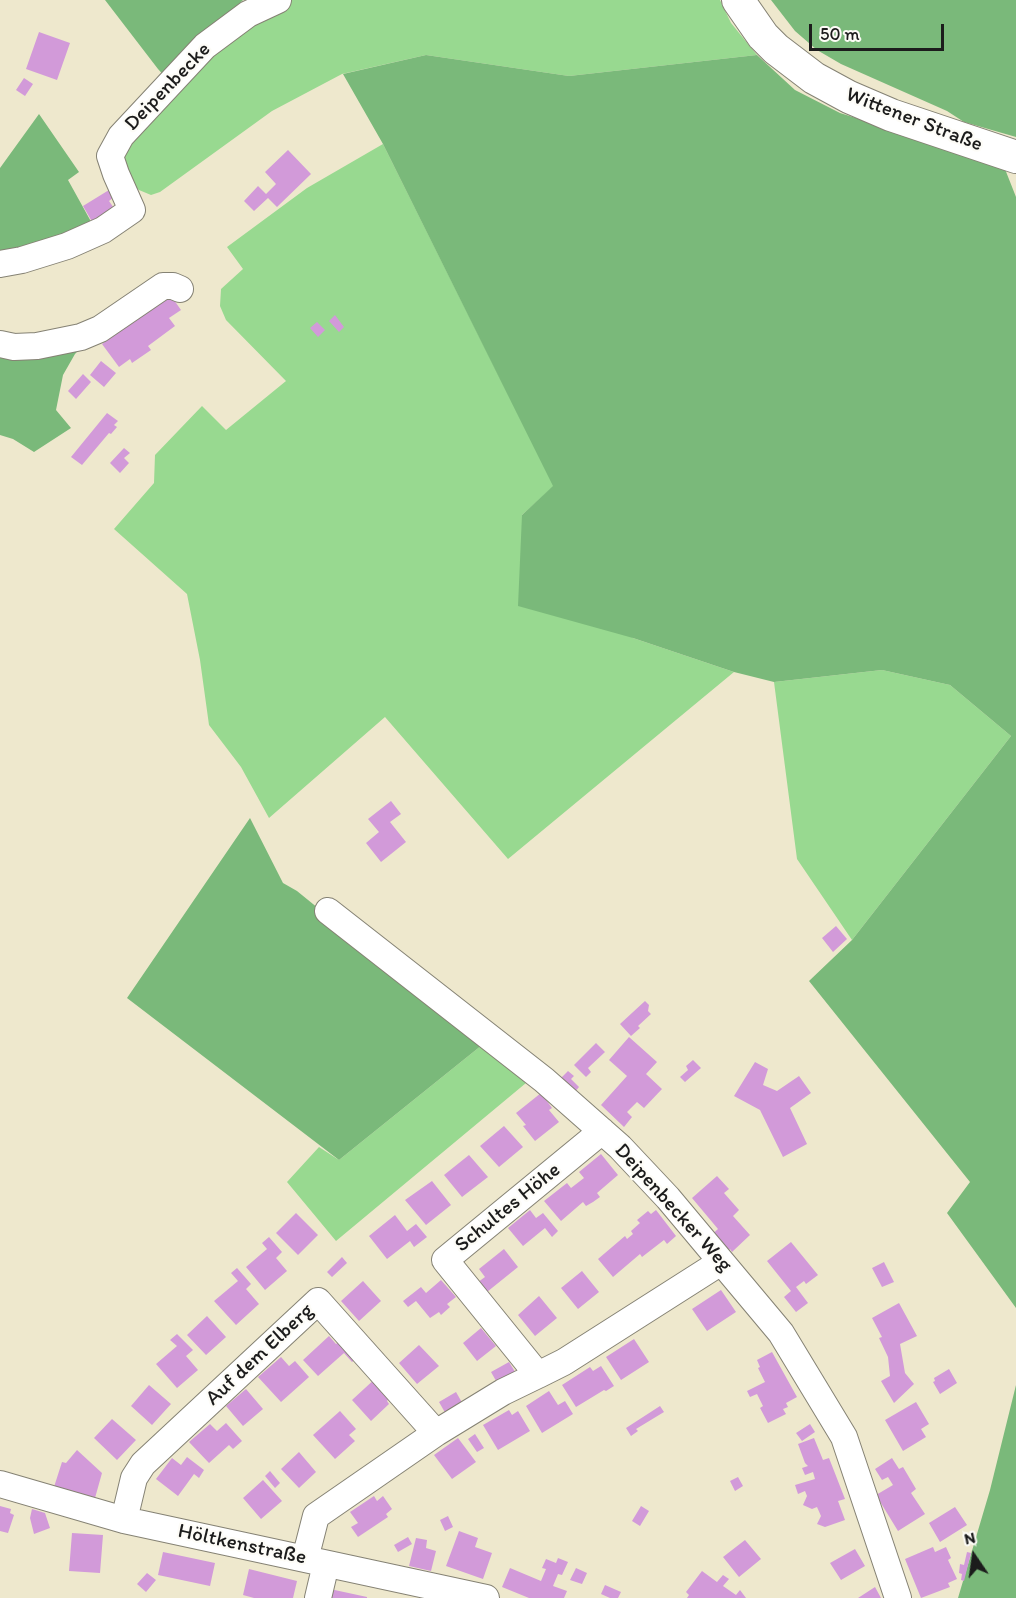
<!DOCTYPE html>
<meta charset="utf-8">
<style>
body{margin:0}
#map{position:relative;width:1016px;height:1598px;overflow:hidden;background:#eee8cd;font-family:Itim,sans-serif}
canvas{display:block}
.north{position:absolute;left:944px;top:1526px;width:60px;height:60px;-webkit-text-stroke:4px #fdfcf7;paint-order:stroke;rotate:347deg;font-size:16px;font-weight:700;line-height:24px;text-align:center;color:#1c1c1c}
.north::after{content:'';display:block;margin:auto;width:21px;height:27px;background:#1c1c1c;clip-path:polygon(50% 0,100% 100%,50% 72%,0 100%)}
.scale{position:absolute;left:809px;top:24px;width:135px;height:27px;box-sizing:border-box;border:3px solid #1c1c1c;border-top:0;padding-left:8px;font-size:18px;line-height:21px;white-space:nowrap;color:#1c1c1c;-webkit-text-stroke:4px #fdfcf7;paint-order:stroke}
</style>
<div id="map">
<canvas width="1016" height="1598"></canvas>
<div class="north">N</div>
<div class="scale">50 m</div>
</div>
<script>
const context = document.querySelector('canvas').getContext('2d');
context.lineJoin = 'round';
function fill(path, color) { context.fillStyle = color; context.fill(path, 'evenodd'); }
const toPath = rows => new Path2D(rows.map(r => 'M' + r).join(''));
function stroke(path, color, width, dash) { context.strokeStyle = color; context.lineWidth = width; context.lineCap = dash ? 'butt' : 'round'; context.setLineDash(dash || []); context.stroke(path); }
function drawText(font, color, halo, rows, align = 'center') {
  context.font = font + ' Itim,sans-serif'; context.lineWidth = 4.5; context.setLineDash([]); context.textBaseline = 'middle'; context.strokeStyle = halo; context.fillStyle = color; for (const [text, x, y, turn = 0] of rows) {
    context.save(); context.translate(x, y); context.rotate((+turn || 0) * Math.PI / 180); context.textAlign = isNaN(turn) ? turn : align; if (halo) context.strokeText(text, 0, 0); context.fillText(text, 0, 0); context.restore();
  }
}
const green = toPath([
 [290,0,720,0,731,23,757,55,569,76,426,55,342,74,272,111,160,192,151,195,139,190,123,177,122,156,180,77],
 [383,144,554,486,522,515,633,638,734,672,508,859,385,717,269,818,241,767,209,725,200,660,187,594,114,529,154,483,155,455,202,406,226,430,286,381,226,320,220,306,221,289,243,269,227,247,307,188],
 [882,670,950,685,1011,736,852,940,797,859,774,682],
 [487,1041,532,1078,336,1241,287,1182,319,1147,339,1160]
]);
const forest = toPath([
 [105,0,243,0,167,79,158,69],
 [771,0,1016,0,1016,137,964,122,947,111,841,64,817,50,795,31],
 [426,55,569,76,757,55,795,90,840,113,1003,164,1016,197,1016,1308,947,1213,970,1182,809,981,852,940,1011,736,950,685,882,670,774,682,734,672,633,638,518,606,522,515,553,486,383,144,343,74],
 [39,114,79,172,68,180,94,227,0,257,0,168],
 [89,339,75,354,63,375,56,410,71,428,34,452,13,439,0,435,0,351],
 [250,818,283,883,297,891,404,978,487,1041,339,1160,127,998],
 [1016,1385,1016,1598,958,1598,990,1490]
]);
const building = toPath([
 [39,32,70,43,57,80,26,69],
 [24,78,33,84,25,96,16,90],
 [288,150,311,174,277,207,268,198,254,211,244,201,258,186,266,194,276,184,265,172],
 [109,190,114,197,109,201,116,211,94,225,83,206],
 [169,293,181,310,169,318,175,326,148,346,151,350,132,363,130,359,119,367,102,344,115,335,113,333],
 [335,315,344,327,339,332,329,321],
 [317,322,325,330,318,337,310,328],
 [101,361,116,373,104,387,90,375],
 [83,374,91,382,76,399,68,391],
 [107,413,118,421,114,425,117,427,111,434,109,433,82,465,71,457],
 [124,448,130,453,124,458,129,463,120,473,110,463],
 [391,801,401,814,390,822,406,842,381,862,366,843,379,832,368,819],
 [836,926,847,939,833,952,822,938],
 [645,1001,649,1005,648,1011,651,1014,638,1026,640,1028,631,1036,620,1024],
 [629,1037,657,1062,646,1074,662,1089,644,1108,637,1102,627,1112,632,1117,624,1127,601,1105,627,1076,609,1060],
 [596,1043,605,1052,588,1068,591,1072,586,1077,574,1065],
 [693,1060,701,1068,685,1082,680,1077,688,1070,686,1066],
 [755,1062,768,1069,763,1085,777,1091,799,1076,811,1093,790,1108,807,1144,783,1157,760,1110,734,1096],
 [568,1071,574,1076,571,1079,579,1087,574,1093,559,1080],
 [541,1093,552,1108,549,1110,559,1122,535,1141,523,1126,526,1125,516,1113],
 [504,1126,523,1147,499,1167,480,1146],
 [601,1154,618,1175,597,1193,600,1197,593,1202,586,1206,583,1202,561,1221,544,1201,567,1183,571,1188,584,1178,579,1172],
 [469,1155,488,1177,462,1197,444,1175],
 [717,1176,729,1189,724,1193,739,1210,733,1216,750,1235,732,1252,730,1249,725,1254,709,1237,718,1229,692,1198],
 [432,1181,451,1205,426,1225,405,1200],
 [530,1210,536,1218,543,1213,558,1231,552,1237,545,1228,523,1246,508,1228],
 [656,1210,676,1236,667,1244,664,1240,642,1257,640,1254,613,1277,598,1259,625,1236,627,1239,633,1234,631,1231,640,1223,637,1220,648,1211,651,1214],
 [296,1213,318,1235,298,1255,276,1233],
 [395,1215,407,1231,416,1224,427,1237,414,1247,410,1241,387,1259,369,1236],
 [269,1237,282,1252,276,1258,287,1271,265,1290,246,1267,267,1249,262,1243],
 [791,1242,818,1275,806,1284,804,1281,796,1287,808,1303,796,1312,784,1297,791,1291,767,1261],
 [504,1249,518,1267,482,1296,474,1285,485,1277,479,1269],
 [342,1257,347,1263,332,1277,327,1272],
 [884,1262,894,1282,882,1287,872,1268],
 [237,1268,251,1284,246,1289,259,1304,236,1325,214,1301,238,1281,231,1273],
 [582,1271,599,1292,578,1309,561,1288],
 [441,1280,456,1297,447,1304,450,1307,441,1315,439,1312,430,1318,416,1301,408,1307,403,1301,421,1287,426,1293],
 [363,1281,381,1301,359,1321,341,1301],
 [721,1290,736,1312,707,1331,692,1309],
 [539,1296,557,1318,535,1336,518,1315],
 [899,1303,917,1336,900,1344,905,1373,914,1384,894,1403,881,1381,890,1376,888,1357,879,1338,882,1337,872,1318],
 [207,1316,226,1337,206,1355,187,1335],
 [481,1328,496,1346,477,1361,463,1343],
 [177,1334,193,1350,186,1356,198,1370,177,1388,156,1364,177,1346,170,1340],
 [329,1336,336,1344,342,1339,358,1357,352,1362,344,1353,318,1376,303,1360],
 [634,1339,649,1362,621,1380,606,1357],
 [419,1345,439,1366,417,1384,399,1363],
 [772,1352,797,1397,786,1403,788,1407,783,1409,786,1414,768,1423,760,1408,763,1406,757,1394,750,1397,747,1391,765,1382,758,1368,760,1367,757,1360],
 [281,1357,289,1366,295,1361,309,1377,281,1402,258,1377],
 [509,1362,517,1375,499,1386,491,1372],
 [601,1366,614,1386,606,1391,604,1390,576,1407,562,1385,590,1367,593,1371],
 [949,1369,957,1383,940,1394,933,1382,935,1381,934,1378],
 [377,1377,393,1394,387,1401,389,1404,371,1421,352,1400],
 [149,1385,171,1404,152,1425,131,1406],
 [246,1389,263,1409,243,1426,226,1406],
 [549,1391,558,1405,565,1401,573,1414,542,1433,526,1406],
 [456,1392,464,1406,447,1416,439,1402],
 [916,1402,929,1424,921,1429,926,1437,903,1451,885,1420],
 [660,1406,664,1412,636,1429,638,1431,631,1436,626,1428],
 [509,1410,512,1415,518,1411,530,1431,498,1450,483,1425],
 [340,1411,356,1429,349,1435,355,1441,335,1459,313,1435],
 [112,1419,136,1440,117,1460,94,1438],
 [226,1423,242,1441,233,1449,229,1445,209,1463,189,1442,210,1424,217,1431],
 [810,1424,815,1432,802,1441,796,1433],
 [475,1434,484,1448,477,1452,468,1439],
 [458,1438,476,1462,452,1479,434,1455],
 [814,1438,823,1460,829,1458,845,1499,838,1501,845,1520,825,1527,817,1524,821,1516,817,1507,812,1509,803,1505,807,1496,805,1491,798,1494,795,1485,815,1479,813,1472,805,1475,802,1468,808,1466,805,1463,798,1444],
 [77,1450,102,1473,95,1498,54,1487,62,1462,66,1463],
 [299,1452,316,1472,299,1488,281,1469],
 [187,1457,204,1470,199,1478,194,1474,178,1496,156,1479,172,1458,181,1465],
 [892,1458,899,1469,903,1467,916,1489,911,1493,925,1514,898,1531,876,1495,893,1485,888,1477,882,1480,875,1469],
 [270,1471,280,1483,275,1488,265,1476],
 [738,1477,743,1486,735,1491,730,1481],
 [263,1480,282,1501,261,1519,243,1498],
 [374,1496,377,1501,383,1496,392,1509,386,1514,388,1517,358,1537,351,1527,358,1523,350,1512],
 [0,1506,11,1509,10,1513,14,1515,8,1533,0,1531],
 [641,1506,649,1511,640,1526,632,1521],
 [955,1507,967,1525,940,1542,929,1523],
 [32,1509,45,1513,50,1528,34,1534,30,1518],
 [448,1516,453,1527,445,1531,440,1520],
 [459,1531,478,1538,475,1547,492,1553,483,1579,446,1566],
 [72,1533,103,1535,100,1573,69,1571],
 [408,1537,412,1544,398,1552,394,1545],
 [416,1538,427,1540,426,1548,436,1551,431,1571,409,1566],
 [745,1540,761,1559,739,1577,723,1557],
 [933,1547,935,1552,946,1547,951,1558,948,1560,957,1579,948,1583,950,1587,921,1598,905,1559],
 [855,1549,865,1566,841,1580,830,1563],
 [163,1552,215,1563,210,1586,158,1575],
 [967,1552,971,1553,964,1581,961,1580,962,1574,959,1573,960,1564,964,1565],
 [558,1558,568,1562,562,1575,558,1574,553,1586,567,1591,564,1598,529,1598,502,1587,510,1568,541,1581,546,1569,542,1568,546,1559,556,1563],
 [576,1568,587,1573,582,1584,570,1580],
 [249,1569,297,1581,293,1598,254,1598,243,1595],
 [702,1571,717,1582,723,1575,729,1579,723,1586,736,1595,740,1590,746,1598,687,1598,689,1595,686,1592],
 [147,1573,156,1580,146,1592,137,1584],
 [605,1585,621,1592,618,1598,610,1598,601,1594],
 [875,1587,881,1598,858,1598],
 [330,1589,367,1597,367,1598,328,1598]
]);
const minor = toPath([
 [0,264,22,260,67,246,103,230,132,210,116,174,110,156,121,136,205,46,248,14,278,0],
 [0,344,14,347,37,346,81,337,100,329,163,286,173,286,180,289],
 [328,911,544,1080,620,1147,668,1198,781,1333,844,1437,898,1598],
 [602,1131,445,1260,538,1375,564,1362,721,1262],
 [0,1484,124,1520,486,1598],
 [124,1520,134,1478,143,1464,318,1301,436,1433],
 [305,1559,316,1516,436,1433,503,1392,538,1375],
 [318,1598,326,1564]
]);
const major = toPath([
 [738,0,763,36,776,49,814,78,849,97,891,115,1016,157]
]);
const streetNames = [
 ["Deipenbecke",168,87,-46],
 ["Wittener Straße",914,120,21],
 ["Schultes Höhe",508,1208,-39],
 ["Deipenbecker Weg",673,1208,48],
 ["Auf dem Elberg",260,1355,-43],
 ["Höltkenstraße",242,1545,12]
];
fill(green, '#98d990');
fill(forest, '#7ab97a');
fill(building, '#d29ad9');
stroke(minor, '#858274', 28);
stroke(major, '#858274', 34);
stroke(minor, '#fff', 26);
stroke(major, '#fff', 32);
drawText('21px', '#1c1c1c', '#fdfcf7', streetNames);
</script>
